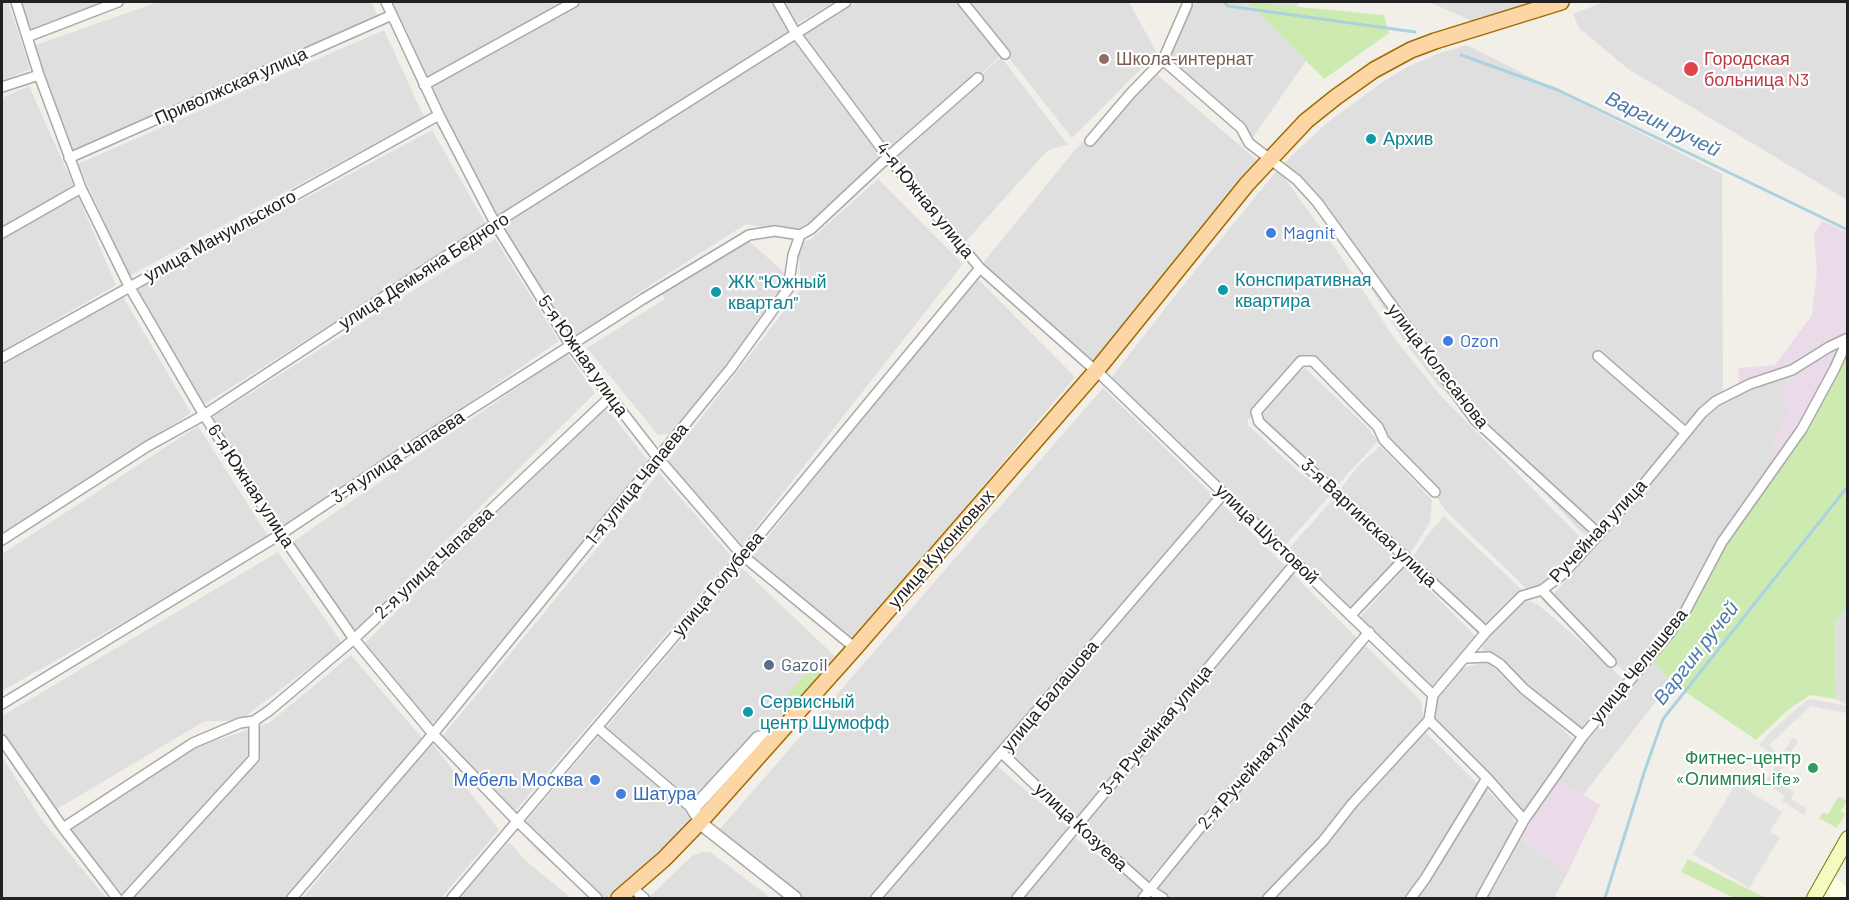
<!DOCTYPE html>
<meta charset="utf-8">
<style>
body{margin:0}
#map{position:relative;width:1849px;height:900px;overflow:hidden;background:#f2efe9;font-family:Barlow,sans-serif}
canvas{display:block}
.frame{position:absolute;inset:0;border:3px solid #222;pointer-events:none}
</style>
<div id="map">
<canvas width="1849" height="900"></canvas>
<div class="frame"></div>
</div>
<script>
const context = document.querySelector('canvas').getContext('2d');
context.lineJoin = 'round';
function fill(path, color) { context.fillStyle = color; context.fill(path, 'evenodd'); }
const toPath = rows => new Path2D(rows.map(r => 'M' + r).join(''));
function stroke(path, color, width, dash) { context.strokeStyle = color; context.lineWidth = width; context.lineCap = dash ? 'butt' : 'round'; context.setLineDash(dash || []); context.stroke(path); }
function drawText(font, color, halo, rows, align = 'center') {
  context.font = font + ' Barlow,sans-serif'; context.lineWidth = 4.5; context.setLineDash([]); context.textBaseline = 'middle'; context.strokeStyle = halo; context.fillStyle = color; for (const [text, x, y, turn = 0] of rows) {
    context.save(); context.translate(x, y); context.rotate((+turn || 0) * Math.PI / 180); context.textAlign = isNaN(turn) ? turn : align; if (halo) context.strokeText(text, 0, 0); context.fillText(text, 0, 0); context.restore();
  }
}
const residential = toPath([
 [2,2,8,2,30,69,2,81],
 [18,2,113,2,28,32],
 [158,2,371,2,378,16,73,153,33,46],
 [380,2,575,2,571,5,579,2,771,2,792,39,496,225,435,122,420,89,444,76,419,87],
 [780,2,835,2,793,26],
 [857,2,957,2,1000,56,903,148,1001,57,1068,145,1054,148,1047,151,967,240,967,259,885,164,806,236,746,224,635,295,570,350,497,226,793,40,860,130,795,39],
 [965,2,1129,2,1157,53,1072,138],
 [1191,2,1299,2,1282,33,1311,54,1253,137,1163,60],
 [1429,2,1546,2,1479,24],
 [1604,2,1847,2,1847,200,1628,69,1579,28,1573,14],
 [384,30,424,117,129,276,78,164],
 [1467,45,1722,174,1723,397,1700,416,1592,540,1581,532,1517,463,1437,384,1406,344,1346,249,1282,165,1328,122,1384,81,1407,67,1437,54],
 [1154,72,1259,162,1091,370,983,263,1074,151],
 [29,86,74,187,2,227,2,98],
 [432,130,487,226,203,405,136,289],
 [1278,169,1338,252,1394,338,1441,396,1588,545,1555,580,1530,592,1446,511,1438,499,1379,432,1308,362,1299,362,1248,420,1248,425,1301,474,1317,485,1326,487,1332,493,1281,550,1107,383,1186,282],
 [878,179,963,264,742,545,668,461,801,289,798,242,810,240],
 [78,196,116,285,2,351,2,239],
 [495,239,559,341,283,531,211,418],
 [749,241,786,274,783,287,725,368,669,434,658,435,587,348,665,299,662,294],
 [974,275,1075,377,851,642,760,566,752,557],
 [123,297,191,413,2,537,2,365],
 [567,353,595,393,353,633,291,543],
 [1305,368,1367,427,1378,441,1335,488,1256,422,1296,375],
 [1787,378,1799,427,1714,548,1694,581,1679,620,1630,677,1610,658,1588,642,1543,602,1559,588,1703,420,1721,405,1737,395],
 [1103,388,1216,498,1171,546,947,812,872,898,793,898,713,837],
 [604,405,649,462,431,726,363,645],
 [198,426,270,539,2,691,2,554],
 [1380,446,1432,500,1430,522,1406,560,1338,492,1359,465],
 [659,473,732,557,509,818,441,738],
 [1336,496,1368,532,1403,563,1351,621,1284,554],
 [1220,502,1287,568,1074,826,999,760],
 [1444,516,1523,591,1479,635,1409,562,1427,536],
 [278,552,342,643,239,721,205,721,52,812,2,735,2,716],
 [1406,566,1477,638,1428,698,1354,624],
 [742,568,841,662,687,829,610,898,595,898,536,850,519,830],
 [1291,572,1360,641,1144,885,1075,831],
 [1526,600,1537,604,1554,618,1582,643,1608,664,1624,681,1579,739,1485,654,1482,647,1482,640,1511,611],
 [1847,604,1847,705,1836,699,1835,624],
 [1364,644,1421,701,1424,723,1265,898,1157,898,1151,887],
 [351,655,422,738,286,898,127,898,60,824,202,745,269,723],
 [1652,659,1671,682,1583,795,1556,779,1569,760],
 [1489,663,1521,695,1541,708,1576,743,1526,818,1511,808,1434,733,1427,708,1456,670,1478,664],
 [1425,732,1478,784,1406,898,1273,898],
 [432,743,499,830,441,898,303,898],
 [2,756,41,819,106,898,2,898],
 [996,765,1064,823,1069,831,1011,898,880,898],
 [1484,787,1509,812,1519,829,1481,898,1414,898],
 [1072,835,1138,886,1144,896,1141,898,1019,898],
 [1519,838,1568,872,1554,898,1487,898,1506,867],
 [509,842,525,860,571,898,458,898],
 [702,852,710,852,771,898,648,898,692,856]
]);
const industrial = toPath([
 [1822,221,1847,232,1847,333,1836,350,1834,366,1781,457,1771,456,1773,440,1787,413,1782,392,1787,378,1744,392,1739,386,1738,368,1775,365,1812,315,1817,271,1814,235],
 [1556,779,1600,805,1568,872,1520,838]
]);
const education = toPath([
 [1833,875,1847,888,1847,898,1820,898]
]);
const grass = toPath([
 [1248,2,1384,15,1389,33,1324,79],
 [1847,343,1848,604,1835,624,1836,699,1810,695,1789,709,1756,740,1671,682,1652,659,1674,635,1688,616,1707,571,1745,514,1790,457],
 [813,665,824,672,789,713,784,714,780,712,777,706],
 [1839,796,1847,801,1841,811,1845,814,1837,828,1819,818,1823,812,1828,814],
 [1688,859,1766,898,1734,898,1681,872]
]);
const parking = toPath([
 [1812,699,1847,706,1846,713,1811,706,1769,745,1777,752,1773,756,1759,745,1770,732,1807,700],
 [1793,737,1798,741,1775,780,1794,792,1791,799,1807,809,1804,815,1782,801,1785,796,1765,783],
 [1743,772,1750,777,1744,788,1782,812,1770,832,1780,838,1749,888,1693,854]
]);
const stream = toPath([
 [1224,2,1228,6,1415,32],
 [1461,55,1558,90,1848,230],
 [1605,898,1645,770,1663,719,1848,486]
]);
const minor = toPath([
 [16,2,39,75,81,188,129,286,204,415,281,534,354,639,433,734,518,822,597,898],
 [386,2,439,115,496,225,571,346,658,458,742,555,855,648],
 [778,2,796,34,888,157,980,268,1096,371],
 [963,2,1005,54],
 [27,37,118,2],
 [1163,60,1241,128,1249,143,1297,180,1317,202,1475,420,1599,534],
 [424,85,574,2],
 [2,87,39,75],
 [1090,141,1131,93,1163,60,1187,5],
 [69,158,392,15],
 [2,233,81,188],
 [1598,356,1685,432],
 [2,358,439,115],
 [1101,375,1433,695],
 [1435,492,1384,440,1378,427,1313,361,1301,361,1256,412,1259,422,1486,632],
 [2,540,148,446,204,415,504,218,846,2],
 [1542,590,1611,662],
 [1351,615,1406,557],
 [1465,658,1489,657,1500,664,1524,689,1583,736],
 [2,704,281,534,404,452,643,299,749,235,775,231,800,235],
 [1429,720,1487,778,1524,820],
 [598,728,693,809],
 [2,740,63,828,117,898],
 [1002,753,1077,825,1150,890,1163,898],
 [63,828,193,743,240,723,254,721,270,710,354,639,609,398],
 [637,892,644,898],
 [126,898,254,758,254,721],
 [292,898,433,734,731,368,788,289,793,255,800,235,811,229,888,157,978,78],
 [452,898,723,579,980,268],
 [876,898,1224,493],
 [1017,898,1296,562],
 [1143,898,1199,829,1255,767,1369,632],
 [1268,898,1323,841,1352,804,1429,720,1433,695,1486,632,1522,596,1542,590,1563,574,1643,485,1702,413,1716,401,1750,384,1792,370,1829,347,1848,338],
 [1411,898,1425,879,1487,778],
 [1481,898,1524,820,1583,736,1669,634,1686,610,1722,542,1802,429,1835,368,1848,339]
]);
const tertiary = toPath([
 [778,734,758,738,693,809,704,826,795,898]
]);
const secondary = toPath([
 [1814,898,1848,838]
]);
const primary = toPath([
 [619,898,664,859,700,822,855,648,1096,371,1247,184,1306,121,1336,97,1374,70,1411,50,1435,41,1561,2]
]);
const markers = [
 [1104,59,6,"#8d6e63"],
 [1691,69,8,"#e0444e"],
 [1371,139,6,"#0f9aa8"],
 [1271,233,6,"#3f7fe0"],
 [1223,290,6,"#0f9aa8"],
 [716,292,6,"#0f9aa8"],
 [1448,341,6,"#3f7fe0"],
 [769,665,6,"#5c6f8a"],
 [748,712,6,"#0f9aa8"],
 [1813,768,6,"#2e9e5b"],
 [595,780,6,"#3f7fe0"],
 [621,794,6,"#3f7fe0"]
];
const educationNames = [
 ["Школа-интернат",1116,59]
];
const healthNames = [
 ["Городская",1704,59],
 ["больница N3",1704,80]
];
const streetNames = [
 ["Приволжская улица",231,86,-24],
 ["4-я Южная улица",925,200,51],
 ["улица Мануильского",220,236,-29],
 ["улица Демьяна Бедного",424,271,-33],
 ["5-я Южная улица",583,356,55],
 ["улица Колесанова",1438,366,52],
 ["3-я улица Чапаева",398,457,-33],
 ["1-я улица Чапаева",637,484,-51],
 ["6-я Южная улица",251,486,57],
 ["3-я Варгинская улица",1369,523,43],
 ["Ручейная улица",1598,531,-47],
 ["улица Шустовой",1267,534,44],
 ["улица Куконковых",941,549,-49],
 ["2-я улица Чапаева",434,563,-43],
 ["улица Голубева",718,584,-50],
 ["улица Челышева",1639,666,-51],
 ["улица Балашова",1050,696,-50],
 ["3-я Ручейная улица",1156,730,-50],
 ["2-я Ручейная улица",1255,765,-49],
 ["улица Козуева",1081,827,43]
];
const cultureNames = [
 ["Архив",1383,139],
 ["Конспиративная",1235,280],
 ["квартира",1235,301],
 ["ЖК \"Южный",728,282],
 ["квартал\"",728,303],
 ["Сервисный",760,702],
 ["центр Шумофф",760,723]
];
const shopNames = [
 ["Magnit",1283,233],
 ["Ozon",1460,341],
 ["Мебель Москва",583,780,"right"],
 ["Шатура",633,794]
];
const serviceNames = [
 ["Gazoil",781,665]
];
const leisureNames = [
 ["Фитнес-центр",1801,758],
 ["«ОлимпияLife»",1801,779]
];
const waterNames = [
 ["Варгин ручей",1663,124,26],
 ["Варгин ручей",1696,653,-52]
];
fill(residential, '#e0dfdf');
fill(industrial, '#ebdbe8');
fill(education, '#ffffe5');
fill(grass, '#cdebb0');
fill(parking, '#e2e2e2');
stroke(stream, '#aad3df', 3);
stroke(minor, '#a9a9a9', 12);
stroke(tertiary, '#a9a9a9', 15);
stroke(secondary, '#707d05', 16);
stroke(primary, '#a06b00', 18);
stroke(minor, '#fff', 9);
stroke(tertiary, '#fff', 12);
stroke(secondary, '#f7fabf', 14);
stroke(primary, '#fcd6a4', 15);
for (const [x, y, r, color] of markers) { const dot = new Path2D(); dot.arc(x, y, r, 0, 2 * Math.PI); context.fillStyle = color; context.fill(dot); stroke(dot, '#fff', 2); }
drawText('18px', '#785e54', '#fff', educationNames, 'left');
drawText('18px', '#be3a42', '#fff', healthNames, 'left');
drawText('18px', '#222', '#fff', streetNames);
drawText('18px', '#0d838f', '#fff', cultureNames, 'left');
drawText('18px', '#366cbe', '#fff', shopNames, 'left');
drawText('18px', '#4e5e75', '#fff', serviceNames, 'left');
drawText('18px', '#27864d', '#fff', leisureNames, 'right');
drawText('italic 20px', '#4a7aab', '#fff', waterNames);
</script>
